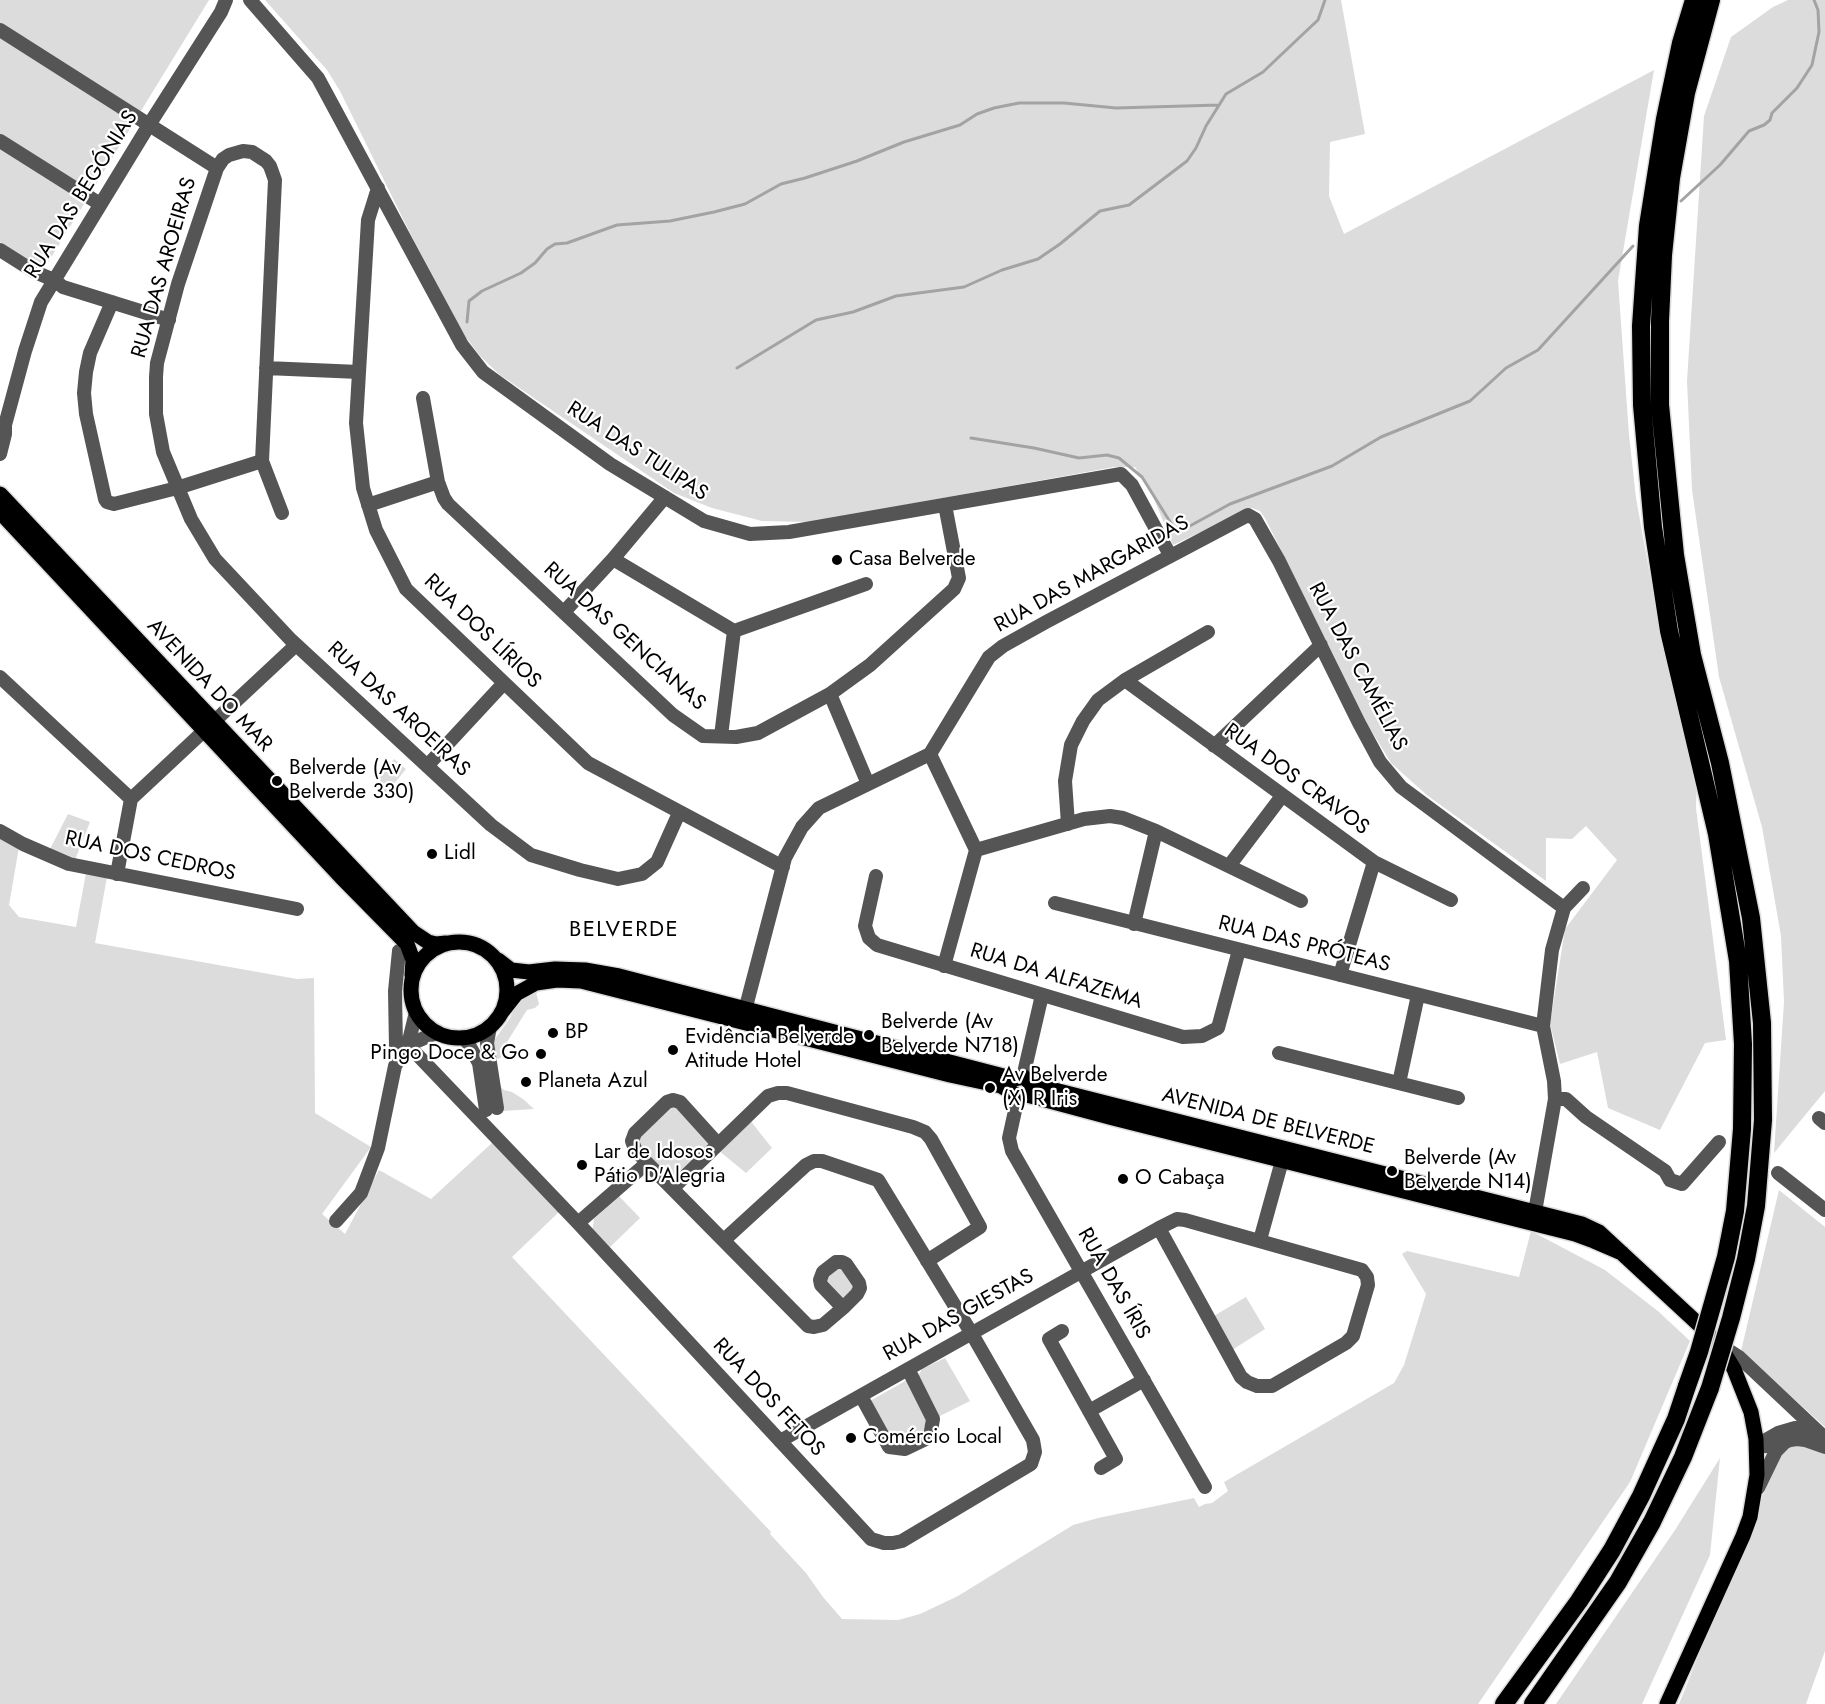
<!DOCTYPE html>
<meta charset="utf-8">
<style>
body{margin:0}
canvas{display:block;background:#fff}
</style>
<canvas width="1825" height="1704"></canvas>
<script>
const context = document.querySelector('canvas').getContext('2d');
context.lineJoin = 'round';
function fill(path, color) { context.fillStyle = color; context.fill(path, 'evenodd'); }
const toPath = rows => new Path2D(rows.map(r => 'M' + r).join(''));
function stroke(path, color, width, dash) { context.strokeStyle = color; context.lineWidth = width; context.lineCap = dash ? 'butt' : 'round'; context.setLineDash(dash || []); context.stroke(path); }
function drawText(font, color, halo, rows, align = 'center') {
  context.font = font + ' Jost,sans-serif'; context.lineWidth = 4.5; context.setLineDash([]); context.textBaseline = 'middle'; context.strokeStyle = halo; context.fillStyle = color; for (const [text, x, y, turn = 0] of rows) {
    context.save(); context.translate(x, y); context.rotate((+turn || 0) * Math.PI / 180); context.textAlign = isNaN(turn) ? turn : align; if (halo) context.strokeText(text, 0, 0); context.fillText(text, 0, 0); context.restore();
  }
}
const green = toPath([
 [0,0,209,0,44,269,0,242],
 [265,0,1341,0,1365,134,1330,142,1329,196,1344,234,1654,70,1618,281,1629,435,1636,498,1661,637,1697,778,1696,808,1726,1040,1705,1043,1660,1130,1608,1108,1597,1052,1560,1064,1550,1024,1565,929,1617,860,1586,826,1572,839,1546,838,1546,881,1428,796,1391,763,1368,725,1265,518,1260,511,1252,508,1173,545,1149,487,1135,467,1114,467,811,522,762,521,712,508,674,493,500,375,480,356,465,336,411,235,340,91,327,70],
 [1788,0,1825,0,1825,1091,1774,1153,1784,1002,1781,936,1762,827,1719,677,1692,490,1687,381,1704,116,1731,37,1773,7],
 [394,759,406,769,386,794,374,785],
 [68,814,90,822,75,860,49,851],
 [0,836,19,847,9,905,19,917,76,927,86,873,107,877,95,943,297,979,314,978,315,1113,371,1147,322,1214,345,1234,379,1170,431,1199,493,1142,560,1211,512,1257,771,1532,770,1534,806,1573,823,1597,842,1619,898,1620,920,1614,958,1596,1073,1525,1098,1518,1194,1498,1199,1507,1205,1504,1212,1503,1228,1491,1224,1482,1394,1383,1404,1365,1426,1294,1402,1254,1407,1251,1519,1277,1531,1231,1605,1270,1659,1312,1690,1341,1630,1482,1478,1704,0,1704],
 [536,992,539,1004,535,1008,527,1010,502,1050,504,1056,498,1059,494,1057,493,1045,495,1039,510,1018,515,1007,518,1002,529,993,533,994],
 [496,1066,501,1087,504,1090,512,1092,523,1099,534,1109,503,1111],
 [673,1106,678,1107,709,1140,710,1145,671,1181,639,1147,638,1139,666,1109],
 [749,1119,772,1148,746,1173,718,1150],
 [1779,1190,1825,1227,1825,1427,1741,1351],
 [619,1196,640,1218,607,1250,592,1232,594,1219],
 [841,1264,857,1285,843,1303,824,1278],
 [1246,1297,1265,1329,1232,1350,1212,1317],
 [945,1358,970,1401,938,1417,918,1376,922,1369],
 [907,1380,926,1418,924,1433,905,1443,891,1440,870,1401],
 [1795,1443,1825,1452,1825,1651,1806,1704,1679,1704,1778,1457],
 [1720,1458,1710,1555,1642,1704,1556,1704,1675,1530]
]);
const stream = toPath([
 [1681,201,1720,165,1749,131,1764,125,1770,120,1772,113,1797,88,1812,65,1816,46,1819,32,1818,10,1814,0],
 [467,322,469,301,482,291,521,273,535,263,547,249,555,244,567,243,617,225,670,221,714,212,745,204,781,184,805,178,857,161,904,142,960,125,977,114,994,108,1019,103,1064,103,1116,108,1219,105],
 [737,368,816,320,853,312,896,296,964,287,1002,270,1038,259,1060,244,1100,211,1129,205,1187,161,1196,148,1206,126,1226,94,1263,72,1302,35,1318,20,1325,0],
 [971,438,1034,448,1079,458,1107,455,1119,458,1142,477,1177,533,1230,504,1332,466,1381,437,1470,401,1506,368,1538,350,1633,246]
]);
const minor = toPath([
 [250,0,318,78,462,345,483,372,610,464,704,521,750,534,789,532,1121,474,1132,485,1170,555],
 [0,30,217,168],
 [0,141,100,204],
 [378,188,368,220,356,423,363,488,376,530,406,589,588,763,783,867],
 [0,250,35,272,54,280,63,287,169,320],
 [112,302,90,353,86,372,84,393,86,414,105,499,107,502,114,504,177,488,262,461],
 [266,368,359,372],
 [423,398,438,482,444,498,448,504,673,715,703,736,736,737,758,733,830,694,870,665,954,589,959,578,945,505],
 [5,425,25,351,41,302,149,125,221,12,226,0],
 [0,454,5,434,5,425,0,431],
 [368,505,438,482],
 [282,513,262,461,275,180,270,166,266,161,252,152,243,151,229,155,223,159,217,168,178,284,157,363,156,377,156,414,163,452,191,519,215,559,291,640,491,825,531,855,580,870,618,879,642,874,657,862,679,813],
 [613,559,734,631,866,584],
 [564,612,613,559,665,497],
 [0,677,131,799],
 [1125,680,1374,862,1451,900],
 [830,694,868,784],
 [721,736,734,631],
 [1214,746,1321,645],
 [930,754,976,850,944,966],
 [427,766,504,683],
 [1068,824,1065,781,1071,745,1083,721,1098,700,1125,680,1208,632],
 [0,831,23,844,69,864,297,909],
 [976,850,1084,819,1110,816,1123,818,1156,831,1301,901],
 [1229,866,1282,796],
 [117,874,131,799,296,645],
 [876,876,865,926,869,938,877,945,1183,1037,1202,1036,1218,1028,1239,950],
 [1055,903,1543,1026],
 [1134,924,1156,831],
 [399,951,395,991,396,1048,400,1057],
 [1340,975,1374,862],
 [743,1018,785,858,802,827,819,808,930,754,989,657,1003,646,1046,622,1248,515,1255,519,1279,561,1359,723,1380,762,1401,787,1564,908],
 [490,1027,487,1043,497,1108],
 [465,1038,479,1063,486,1110],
 [408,1045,578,1223,871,1539,884,1543,893,1543,902,1541,1031,1464,1035,1452,1033,1440,972,1334,878,1180,822,1161,814,1161,806,1165,724,1240],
 [408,1045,436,1033],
 [1279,1053,1458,1098],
 [1023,1077,1042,995],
 [1399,1083,1418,995],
 [1018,1097,1009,1138,1012,1151,1205,1487],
 [1555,1099,1566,1099,1586,1117,1665,1171,1670,1180,1682,1184,1719,1142],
 [1819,1118,1825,1123],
 [718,1144,680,1102,673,1100,667,1102,635,1133,632,1141,635,1149,647,1163,808,1326,814,1327,823,1325,843,1308,857,1294,860,1288,859,1283,846,1264,842,1262,836,1262,823,1272,820,1280,821,1285,843,1308],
 [1778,1173,1825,1210],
 [673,1188,768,1096,778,1093,787,1093,913,1127,925,1132,931,1139,980,1227,927,1261],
 [336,1221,361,1193,378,1148,395,1066,408,1045,416,1012],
 [578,1223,647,1163],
 [1533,1223,1555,1099,1554,1081,1543,1026,1552,950,1564,908,1583,888],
 [1260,1240,1285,1150],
 [1062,1331,1049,1339,1116,1459,1101,1468],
 [1719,1344,1739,1357,1825,1438],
 [861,1396,889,1447,905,1449,930,1437,933,1419,908,1369],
 [1089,1411,1144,1380],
 [780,1441,1159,1228,1177,1219,1185,1220,1362,1270,1367,1277,1368,1285,1353,1336,1346,1343,1272,1386,1257,1386,1247,1382,1241,1377,1159,1228],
 [1757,1445,1773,1447,1790,1440,1797,1439,1805,1440,1825,1447],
 [1757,1445,1778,1433,1795,1428,1806,1428,1819,1433],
 [1758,1488,1776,1451,1784,1443]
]);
const major = toPath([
 [0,494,413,932,428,942,436,944,446,943],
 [0,512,341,877,407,944,413,960,412,975],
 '411 990a48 48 0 1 1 96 0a48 48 0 1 1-96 0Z',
 [498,960,511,970,529,972,555,969,585,970,619,976,1015,1079,1024,1077,1031,1084],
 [501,1013,516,994,536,983,557,980,581,981,950,1075,1001,1086,1020,1097,1027,1095,1113,1118,1575,1234,1594,1241,1622,1253],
 [1031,1084,1582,1224,1599,1232,1708,1333,1719,1344,1734,1369,1751,1412,1756,1439,1757,1475,1750,1517,1743,1536,1667,1704]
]);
const highway = toPath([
 [1694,0,1681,43,1665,119,1648,226,1641,326,1642,405,1653,527,1669,631,1717,834,1738,961,1743,1044,1742,1129],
 [1711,0,1686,93,1671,178,1663,255,1660,321,1660,405,1675,555,1692,655,1720,763,1751,918,1762,1023,1763,1120],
 [1504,1704,1579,1601,1612,1550,1641,1496,1676,1419,1687,1386],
 [1533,1704,1618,1582,1652,1522,1683,1457,1710,1388]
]);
const highwayBridge = toPath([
 [1687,1386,1699,1352,1726,1257,1735,1211,1742,1129],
 [1710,1388,1731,1318,1746,1259,1756,1206,1763,1120]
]);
const markers = [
 [837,560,6,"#000"],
 [277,781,6,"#000"],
 [432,854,6,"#000"],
 [553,1033,6,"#000"],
 [869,1035,6,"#000"],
 [673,1050,6,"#000"],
 [541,1054,6,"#000"],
 [526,1082,6,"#000"],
 [990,1088,6,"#000"],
 [582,1165,6,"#000"],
 [1392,1171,6,"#000"],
 [1123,1179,6,"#000"],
 [851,1438,6,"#000"]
];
const streetNames = [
 ["RUA DAS BEGÓNIAS",82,195,-58],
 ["RUA DAS AROEIRAS",165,268,-74],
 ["RUA DAS TULIPAS",637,452,33],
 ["RUA DAS MARGARIDAS",1092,575,-29],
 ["RUA DOS LÍRIOS",482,632,44],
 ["RUA DAS GENCIANAS",624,637,42],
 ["RUA DAS CAMÉLIAS",1357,667,62],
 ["AVENIDA DO MAR",209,686,47],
 ["RUA DAS AROEIRAS",398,710,43],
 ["RUA DOS CRAVOS",1296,780,36],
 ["RUA DOS CEDROS",150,857,12],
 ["RUA DAS PRÓTEAS",1304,945,14],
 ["RUA DA ALFAZEMA",1056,977,17],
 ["AVENIDA DE BELVERDE",1268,1122,14],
 ["RUA DAS ÍRIS",1113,1284,60],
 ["RUA DAS GIESTAS",959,1316,-29],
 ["RUA DOS FETOS",768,1398,47]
];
const poiNames = [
 ["Casa Belverde",849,560],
 ["Belverde (Av",289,769],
 ["Belverde 330)",289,793],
 ["Lidl",444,854],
 ["Belverde (Av",881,1023],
 ["Belverde N718)",881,1047],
 ["BP",565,1033],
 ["Evidência Belverde",685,1038],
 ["Atitude Hotel",685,1062],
 ["Pingo Doce & Go",529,1054,"right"],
 ["Av Belverde",1002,1076],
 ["(X) R Iris",1002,1100],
 ["Planeta Azul",538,1082],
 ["Lar de Idosos",594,1153],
 ["Pátio D'Alegria",594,1177],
 ["Belverde (Av",1404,1159],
 ["Belverde N14)",1404,1183],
 ["O Cabaça",1135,1179],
 ["Comércio Local",863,1438]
];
const neighbourhoodNames = [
 ["BELVERDE",624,931]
];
fill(green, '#dcdcdc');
stroke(stream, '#a3a3a3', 3);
stroke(major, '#dbdbdb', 18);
stroke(highway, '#dbdbdb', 21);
stroke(minor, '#555', 14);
stroke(major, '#000', 15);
stroke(highway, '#000', 18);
stroke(highwayBridge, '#dbdbdb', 21, []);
stroke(highwayBridge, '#000', 18);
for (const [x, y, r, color] of markers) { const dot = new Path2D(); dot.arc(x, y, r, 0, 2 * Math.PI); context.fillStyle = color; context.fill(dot); stroke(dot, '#fff', 2); }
drawText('21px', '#000', '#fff', streetNames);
drawText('21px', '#000', '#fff', poiNames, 'left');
context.letterSpacing = '1.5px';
drawText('22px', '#000', '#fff', neighbourhoodNames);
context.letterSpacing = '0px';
</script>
